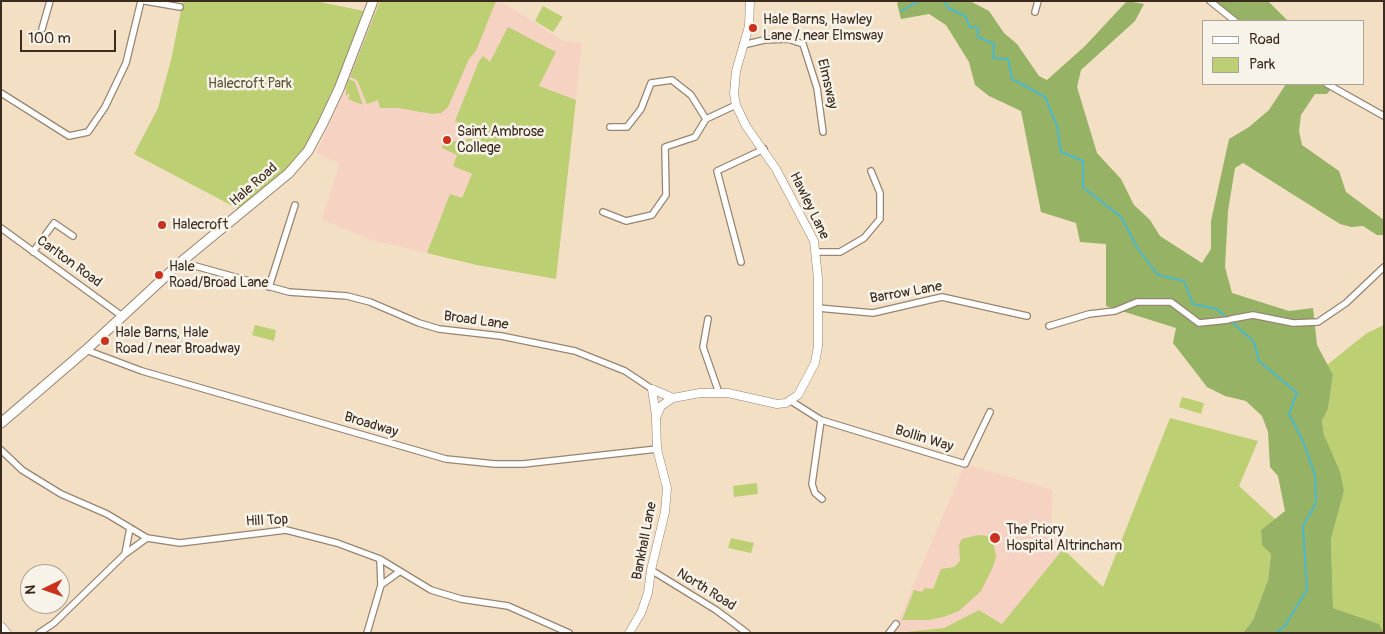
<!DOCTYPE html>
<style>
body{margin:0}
#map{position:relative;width:1385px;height:634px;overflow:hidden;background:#f3dfc4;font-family:Pangolin,sans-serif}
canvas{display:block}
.frame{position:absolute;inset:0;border:2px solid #3b2a1e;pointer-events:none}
.legend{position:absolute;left:1202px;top:20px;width:162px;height:65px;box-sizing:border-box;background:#f7f3e8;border:1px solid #aca397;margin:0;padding:6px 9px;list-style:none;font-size:15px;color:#3b2a1e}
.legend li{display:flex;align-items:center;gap:10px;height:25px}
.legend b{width:25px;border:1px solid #aca397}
.north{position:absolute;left:20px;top:564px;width:50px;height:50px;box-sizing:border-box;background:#f7f3e8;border:1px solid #aca397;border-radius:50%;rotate:267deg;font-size:14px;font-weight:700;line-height:20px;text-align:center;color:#3b2a1e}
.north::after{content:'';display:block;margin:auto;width:18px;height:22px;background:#c8321e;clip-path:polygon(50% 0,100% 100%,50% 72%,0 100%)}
.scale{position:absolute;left:20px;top:30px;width:96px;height:22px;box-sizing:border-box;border:2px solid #3b2a1e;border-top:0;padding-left:6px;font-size:15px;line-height:18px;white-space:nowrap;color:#3b2a1e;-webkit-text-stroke:4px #f7f3e8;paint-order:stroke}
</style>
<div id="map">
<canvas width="1385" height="634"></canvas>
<div class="frame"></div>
<ul class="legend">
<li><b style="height:6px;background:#fff"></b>Road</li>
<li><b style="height:14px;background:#bccf73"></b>Park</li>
</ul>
<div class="north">N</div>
<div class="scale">100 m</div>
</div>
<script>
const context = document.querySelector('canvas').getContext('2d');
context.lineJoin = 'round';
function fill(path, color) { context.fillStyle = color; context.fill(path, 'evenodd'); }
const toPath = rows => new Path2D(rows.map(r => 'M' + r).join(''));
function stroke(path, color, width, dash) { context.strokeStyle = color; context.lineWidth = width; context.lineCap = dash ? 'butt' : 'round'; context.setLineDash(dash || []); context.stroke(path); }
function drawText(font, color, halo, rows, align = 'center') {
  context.font = font + ' Pangolin,sans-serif'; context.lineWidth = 5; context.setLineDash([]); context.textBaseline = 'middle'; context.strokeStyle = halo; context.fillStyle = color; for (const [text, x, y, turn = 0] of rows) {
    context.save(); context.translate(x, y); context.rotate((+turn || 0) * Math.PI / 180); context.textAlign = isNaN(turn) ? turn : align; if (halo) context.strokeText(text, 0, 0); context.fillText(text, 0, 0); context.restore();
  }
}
const built = toPath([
 [380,1,500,1,562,40,582,43,556,279,477,265,371,240,322,219,339,164,316,153,336,110],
 [965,464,1053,490,1051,527,1063,549,1002,624,979,610,944,628,893,633]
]);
const green = toPath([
 [183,1,315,1,369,12,308,151,244,212,134,154,158,108,171,60],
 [380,1,496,1,476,51,469,59,448,107,441,113,433,114,398,108,380,108,378,100,367,104,357,80,350,77],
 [543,6,563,17,553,32,535,21],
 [508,27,556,52,539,86,576,100,556,279,477,265,427,253,450,194,462,198,472,174,453,166,457,155,442,148,443,143,482,137,483,133,455,121,479,61,483,56,490,62],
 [349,79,355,82,363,105,348,99,350,94,348,94,346,96,346,87],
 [255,325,276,330,274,341,252,335],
 [1384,325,1384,633,1378,624,1333,608,1331,539,1344,491,1324,435,1322,421,1328,409,1333,375,1327,365,1367,333],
 [1182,397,1204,403,1201,414,1179,407],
 [1170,418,1258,441,1239,486,1275,519,1261,530,1262,544,1271,554,1268,580,1253,620,1243,633,896,633,944,628,979,610,1002,624,1063,549,1103,587],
 [757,483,758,494,734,497,733,486],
 [978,535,987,536,993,542,996,556,993,567,981,591,959,611,944,617,929,620,902,620,914,590,922,592,925,588,933,589,941,569,954,567,960,561,959,545,962,539],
 [731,538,754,543,751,553,728,548]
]);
const forest = toPath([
 [900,1,970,1,989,11,1004,33,1017,44,1039,76,1047,80,1085,46,1127,1,1144,4,1135,21,1081,70,1077,87,1097,153,1121,179,1134,205,1150,220,1160,236,1202,263,1211,249,1211,221,1229,139,1249,127,1269,110,1286,84,1335,84,1327,94,1315,94,1301,115,1299,131,1302,145,1339,171,1346,192,1384,220,1384,235,1377,235,1363,226,1351,227,1340,224,1243,163,1235,168,1228,211,1225,267,1232,293,1289,311,1313,308,1317,345,1333,375,1328,409,1322,421,1324,435,1340,472,1344,491,1331,539,1333,608,1379,624,1384,633,1243,633,1253,620,1268,580,1271,554,1262,545,1261,530,1285,511,1278,476,1270,467,1268,432,1262,416,1246,401,1225,396,1207,387,1173,343,1176,328,1106,306,1106,244,1080,242,1076,223,1041,212,1021,111,989,96,975,85,969,62,946,25,929,14,901,19,897,3],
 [1210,1,1268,1,1288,21,1235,21]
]);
const stream = toPath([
 [945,1,948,8,965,16,970,27,978,28,978,37,994,44,993,58,1008,59,1012,79,1045,97,1057,126,1061,152,1083,161,1083,187,1121,217,1138,249,1158,275,1184,281,1193,304,1217,309,1227,318],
 [901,11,919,1],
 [1231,321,1254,342,1259,361,1297,393,1289,414,1303,441,1315,475,1316,503,1303,526,1307,590,1284,627,1276,633]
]);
const street = toPath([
 [145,1,180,7],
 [1210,1,1235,21],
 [1035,12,1038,1],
 [42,29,50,1],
 [743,45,764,40,788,39,803,44,817,88,823,132],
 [1327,84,1384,116],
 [1,93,69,136,88,132,105,107,126,63,141,1],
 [610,127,627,127,641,109,651,83,672,80,691,95,706,119,736,105],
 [603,212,626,221,652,215,666,195,665,147,695,137,706,119],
 [1,228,122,316],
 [33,252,54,223,73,236],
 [816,252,840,252,864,238,880,219,880,193,871,171],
 [181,262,289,292,347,296,370,302,419,323,439,329,501,336,575,351,625,371,652,389],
 [741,262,717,171,764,149],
 [269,287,295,205],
 [818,308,873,313,942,297,1027,316],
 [708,319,703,347,719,393],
 [1231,319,1253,315,1293,323,1318,322,1346,303,1384,267],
 [1049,326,1089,314,1115,311,1137,302,1171,302,1199,323,1228,320],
 [86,350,142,371,446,459,495,464,523,464,657,449],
 [791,401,821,420,965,464,990,412],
 [821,420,812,484,815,493,822,499],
 [1,450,22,470,61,494,107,514,147,538,180,543,286,530,337,543,380,559,431,590,461,599,508,606,569,633],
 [125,554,147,538],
 [651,570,716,610,747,633],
 [381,585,399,572],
 [39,633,54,623,125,554,130,528],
 [367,633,381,585,380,559],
 [889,633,896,624]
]);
const secondary = toPath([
 [652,389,673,398,700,393,728,393,777,404,786,403,798,395,815,363,818,346,818,278,814,241,776,169,746,126,736,105,734,94,736,71,749,26,750,1],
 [652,389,656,416],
 [1,626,7,633],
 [629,633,641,613,648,593,651,570,665,512,667,488,657,449,656,418,661,406,673,398]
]);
const primary = toPath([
 [1,423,86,350,181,262,289,173,308,151,323,123,339,89,373,1]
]);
const markers = [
 [753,28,5,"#c8321e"],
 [447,140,5,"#c8321e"],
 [162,225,5,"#c8321e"],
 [159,275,5,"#c8321e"],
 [105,341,5,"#c8321e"],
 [995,538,6,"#c8321e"]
];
const poiNames = [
 ["Hale Barns, Hawley",763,20],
 ["Lane / near Elmsway",763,36],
 ["Saint Ambrose",457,132],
 ["College",457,148],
 ["Halecroft",172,225],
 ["Hale",169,267],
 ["Road/Broad Lane",169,283],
 ["Hale Barns, Hale",115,333],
 ["Road / near Broadway",115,349],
 ["The Priory",1006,530],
 ["Hospital Altrincham",1006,546]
];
const parkNames = [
 ["Halecroft Park",250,84]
];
const streetNames = [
 ["Elmsway",827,84,77],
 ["Hale Road",254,185,-41],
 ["Hawley Lane",809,206,64],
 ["Carlton Road",69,262,36],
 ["Barrow Lane",906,293,-10],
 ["Broad Lane",476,321,8],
 ["Broadway",371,425,17],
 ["Bollin Way",924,439,17],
 ["Hill Top",267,521,-3],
 ["Bankhall Lane",645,541,-79],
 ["North Road",706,590,32]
];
fill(built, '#f6d2c3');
fill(green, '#bccf73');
fill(forest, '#95b265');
stroke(stream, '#4eb9cb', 2);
stroke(street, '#978471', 8);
stroke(secondary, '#978471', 9);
stroke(primary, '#978471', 11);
stroke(street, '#fff', 5.5);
stroke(secondary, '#fff', 8);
stroke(primary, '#fff', 9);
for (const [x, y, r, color] of markers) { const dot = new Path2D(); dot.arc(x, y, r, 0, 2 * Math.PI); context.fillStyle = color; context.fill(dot); stroke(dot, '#f7f3e8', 2); }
drawText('14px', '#3b2a1e', '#f7f3e8', poiNames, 'left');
drawText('14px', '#5b5333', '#f7f3e8', parkNames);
drawText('14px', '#3b2a1e', '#f7f3e8', streetNames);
</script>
